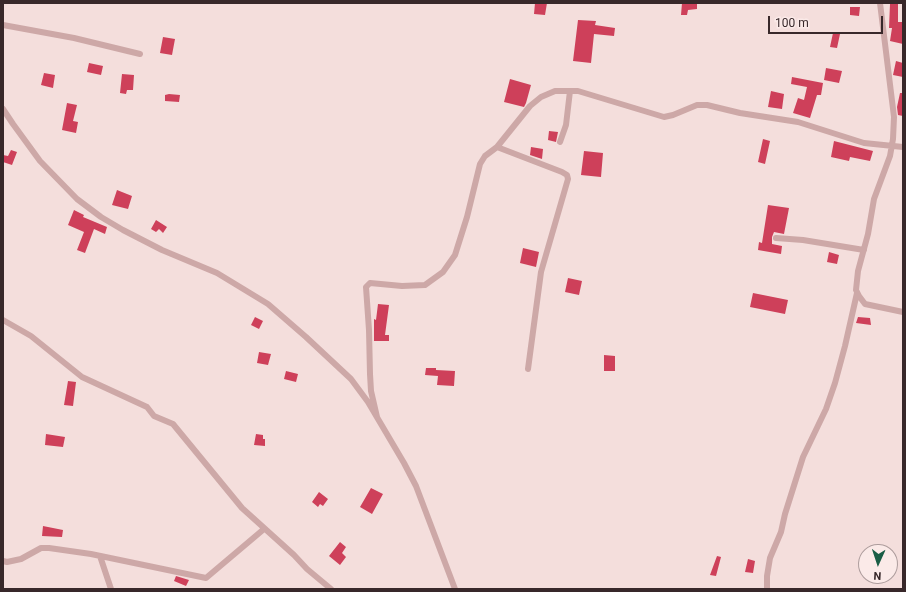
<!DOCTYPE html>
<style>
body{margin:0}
#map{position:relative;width:906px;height:592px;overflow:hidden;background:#f4dedc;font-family:Roboto,sans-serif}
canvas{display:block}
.frame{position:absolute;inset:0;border:4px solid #38282a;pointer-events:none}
.north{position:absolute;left:858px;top:544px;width:40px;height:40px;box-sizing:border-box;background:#fbeae8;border:1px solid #ad9c9c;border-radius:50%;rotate:183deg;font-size:11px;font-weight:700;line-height:16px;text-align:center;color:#38282a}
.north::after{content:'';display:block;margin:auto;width:14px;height:18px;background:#1a5d45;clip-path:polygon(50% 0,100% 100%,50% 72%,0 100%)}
.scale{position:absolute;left:768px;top:16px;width:115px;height:18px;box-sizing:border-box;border:2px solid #38282a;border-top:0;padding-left:5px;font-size:12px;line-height:14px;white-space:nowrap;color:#38282a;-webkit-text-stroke:3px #fbeae8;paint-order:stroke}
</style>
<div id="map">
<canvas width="906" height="592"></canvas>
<div class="frame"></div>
<div class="north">N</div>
<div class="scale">100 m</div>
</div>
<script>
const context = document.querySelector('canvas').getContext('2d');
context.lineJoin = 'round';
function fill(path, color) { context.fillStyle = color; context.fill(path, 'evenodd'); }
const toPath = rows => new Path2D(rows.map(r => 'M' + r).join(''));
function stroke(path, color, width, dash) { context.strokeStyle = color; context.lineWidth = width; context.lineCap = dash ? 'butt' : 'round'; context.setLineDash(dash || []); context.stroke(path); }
const building = toPath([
 [535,3,547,3,545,15,534,14],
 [682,3,697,3,697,9,688,10,687,15,681,15],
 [890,4,898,4,898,22,903,22,903,44,890,41,892,28,889,28],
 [850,7,860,7,859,16,850,15],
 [578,20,596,21,595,25,615,28,614,36,594,34,591,63,573,61],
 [833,33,840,34,837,48,830,47],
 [163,37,175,39,172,55,160,53],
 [896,61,903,63,903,77,893,75],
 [89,63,103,66,101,75,87,72],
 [826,68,842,71,839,83,824,80],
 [44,73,55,75,53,88,41,85],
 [122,74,134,75,133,90,127,90,126,94,120,93],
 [792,77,823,83,821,95,817,95,810,118,793,113,798,98,804,100,807,87,791,84],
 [510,79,531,85,526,103,524,107,504,102],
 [771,91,784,94,782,109,768,107],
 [900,93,903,93,903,116,898,115,897,107],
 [169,94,180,95,179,102,165,101,165,95],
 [67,103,77,105,73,121,78,122,76,133,62,130],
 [549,131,558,132,556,142,548,140],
 [763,139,770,141,765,164,758,162],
 [834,141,873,151,870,161,850,157,849,161,831,157],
 [531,147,543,149,542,159,530,155],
 [11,150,17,152,12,165,3,162,3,155,8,156],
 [584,151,603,153,601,177,581,175],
 [117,190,132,196,128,209,112,205],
 [768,205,789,208,784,234,774,232,772,237,772,244,782,246,781,254,758,250,759,242,762,243],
 [74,210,84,215,83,217,107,227,105,234,94,229,85,253,77,250,84,232,68,225],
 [156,220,167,227,163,233,159,229,156,232,151,229],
 [523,248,539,252,536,267,520,263],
 [829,252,839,255,837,264,827,262],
 [568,278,582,281,579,295,565,292],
 [753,293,788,300,785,314,750,307],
 [378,304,389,305,385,335,389,335,389,341,374,341,374,319,376,320],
 [255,317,263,321,259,329,251,325],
 [858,317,870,318,871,325,856,323],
 [259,352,271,354,268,365,257,363],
 [604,355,615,356,615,371,604,371],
 [426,368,436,368,436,370,455,371,454,386,437,385,438,376,425,375],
 [286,371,298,374,296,382,284,379],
 [68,381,76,382,73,406,64,405],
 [46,434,65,437,63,447,45,445],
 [256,434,263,435,263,439,265,439,265,446,254,445],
 [371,488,383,494,372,514,360,507],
 [319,492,328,499,323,506,320,504,318,507,312,502],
 [43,526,63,530,62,537,42,536],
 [340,542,346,547,342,553,346,557,340,565,329,556],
 [717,556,721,557,716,576,710,575],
 [748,559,755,561,753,573,745,572],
 [176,576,189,580,186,586,174,581]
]);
const street = toPath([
 [880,3,894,117,893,139,890,156,874,199,868,234,858,271,856,290,859,296,865,304,903,312],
 [3,25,74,38,140,54],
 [3,109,13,124,40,161,77,199,101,217,123,230,162,250,217,273,268,304,306,337,351,379,368,402,404,463,416,486,455,589],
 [560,142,566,125,570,91],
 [497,147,562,172,567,175,568,179,541,272,528,369],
 [776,238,803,240,864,250],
 [3,320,31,336,82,377,147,407,154,416,173,424,242,508,294,555,307,569,331,589],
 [377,417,371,391,370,374,369,330,366,287,370,283,402,286,425,285,443,272,455,255,467,217,480,164,485,156,497,147,530,106,541,97,555,91,578,91,664,117,673,115,697,105,707,105,740,113,798,122,864,143,903,147],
 [100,556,111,589],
 [3,561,7,562,21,559,41,548,49,548,91,554,206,578,264,529],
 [767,589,767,576,770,558,781,532,785,514,803,457,826,409,835,383,845,346,857,293]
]);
fill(building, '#ce405a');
stroke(street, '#cda8a7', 6);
</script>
